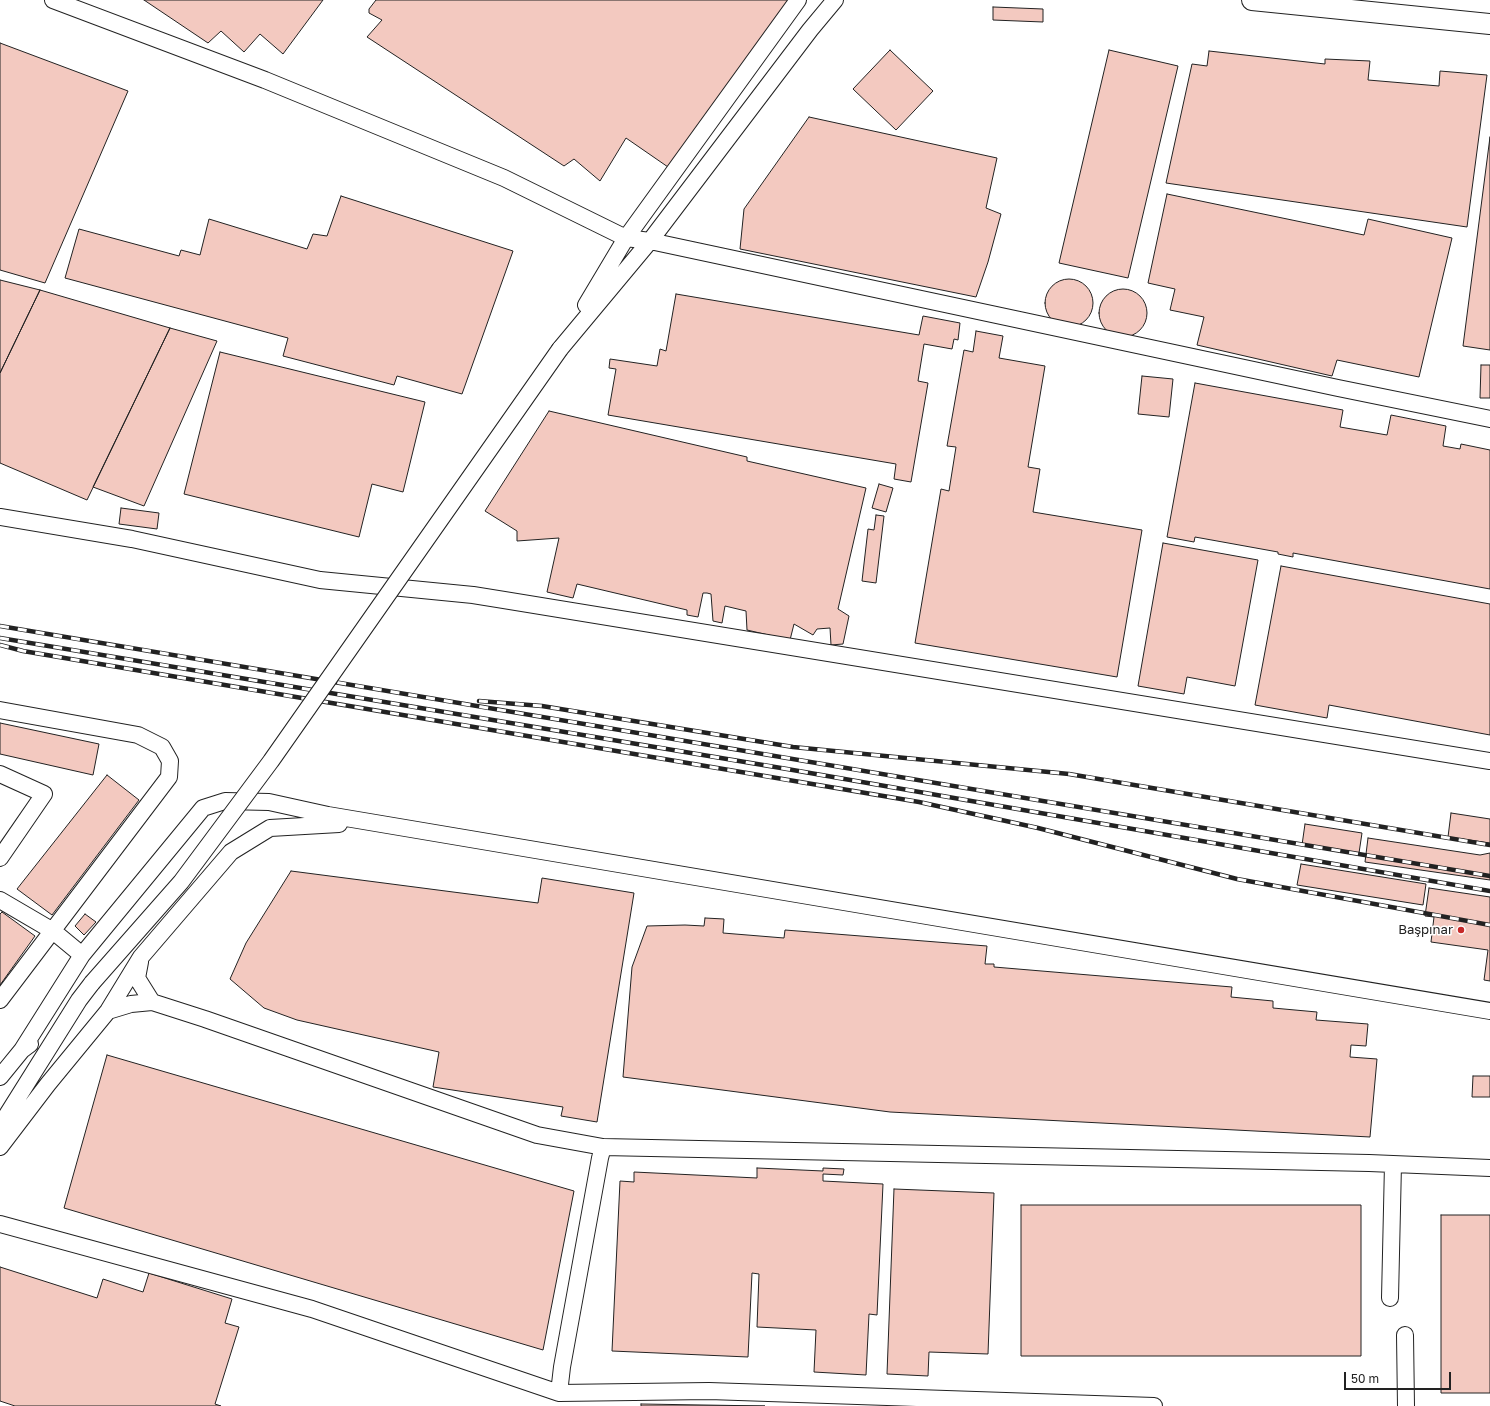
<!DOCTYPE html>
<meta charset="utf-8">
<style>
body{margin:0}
#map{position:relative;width:1490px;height:1406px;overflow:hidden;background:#fff;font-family:"Golos Text",sans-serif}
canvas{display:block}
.scale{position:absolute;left:1344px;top:1372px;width:107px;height:18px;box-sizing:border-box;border:2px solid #222;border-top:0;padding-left:5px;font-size:12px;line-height:14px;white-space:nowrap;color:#222;-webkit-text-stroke:3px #fff;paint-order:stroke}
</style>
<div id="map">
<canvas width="1490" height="1406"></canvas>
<div class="scale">50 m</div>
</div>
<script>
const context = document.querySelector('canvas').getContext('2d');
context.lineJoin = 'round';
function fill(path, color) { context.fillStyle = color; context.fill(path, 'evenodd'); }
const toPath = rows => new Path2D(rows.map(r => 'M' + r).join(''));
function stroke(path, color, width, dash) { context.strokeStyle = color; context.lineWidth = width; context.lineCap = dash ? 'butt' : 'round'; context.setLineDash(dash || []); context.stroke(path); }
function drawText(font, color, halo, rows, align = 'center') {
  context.font = font + ' "Golos Text",sans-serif'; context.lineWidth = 3; context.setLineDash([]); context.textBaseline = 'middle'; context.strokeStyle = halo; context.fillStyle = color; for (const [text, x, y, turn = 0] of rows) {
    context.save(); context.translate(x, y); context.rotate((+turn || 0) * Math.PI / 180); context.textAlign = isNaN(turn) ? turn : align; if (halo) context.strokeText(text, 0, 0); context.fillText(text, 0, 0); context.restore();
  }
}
const building = toPath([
 [144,0,323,0,283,54,260,34,244,52,221,31,208,43,144,0],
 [376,0,789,0,668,167,626,138,600,181,574,159,564,166,367,37,382,20,369,13,369,9,376,0],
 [993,7,1043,9,1043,22,993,20,993,7],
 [0,43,128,91,45,283,0,270,0,43],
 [890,50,933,91,896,130,853,89,890,50],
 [1109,50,1178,66,1128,278,1059,263,1109,50],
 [1209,51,1325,64,1325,59,1370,61,1368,80,1439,86,1440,71,1487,75,1467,227,1166,183,1192,64,1207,66,1209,51],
 [809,117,997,158,986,208,1001,214,988,262,976,297,740,249,744,209,809,117],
 [1490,137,1490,350,1463,346,1490,137],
 [1167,194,1364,235,1368,219,1452,238,1419,377,1337,360,1332,376,1197,345,1204,317,1170,310,1175,289,1148,283,1167,194],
 [341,196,513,251,462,394,397,376,394,385,283,356,288,338,65,278,79,229,179,256,181,250,200,255,209,219,307,249,313,234,327,236,341,196],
 '1045 303a24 24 0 1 1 48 0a24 24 0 1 1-48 0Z',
 [0,280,40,290,0,373,0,280],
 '1099 313a24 24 0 1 1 48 0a24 24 0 1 1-48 0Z',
 [40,290,170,328,87,500,0,463,0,373,40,290],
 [676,294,919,335,923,316,960,323,958,340,954,339,952,349,924,344,918,381,928,383,911,482,894,479,896,464,608,415,616,369,609,368,610,359,657,366,660,349,666,351,676,294],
 [170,328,217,341,144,506,93,487,170,328],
 [976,331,1003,336,999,358,1045,366,1028,467,1040,469,1033,512,1142,530,1117,677,915,643,941,489,949,491,956,447,947,446,964,350,973,352,976,331],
 [220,352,425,402,403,492,372,484,359,537,184,494,220,352],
 [1481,365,1490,365,1490,398,1480,398,1481,365],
 [1142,376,1173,379,1169,417,1138,414,1142,376],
 [1195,383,1343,410,1340,427,1387,435,1391,415,1446,426,1443,446,1460,449,1461,444,1490,450,1490,589,1293,553,1293,557,1278,554,1278,552,1195,537,1194,542,1167,537,1195,383],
 [549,411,747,457,747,461,866,488,838,609,849,616,843,644,831,645,830,628,817,629,813,635,794,624,790,640,747,630,746,611,725,606,722,623,713,621,711,594,707,593,703,593,698,617,687,615,687,610,577,584,573,598,547,592,559,538,517,541,517,531,485,511,549,411],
 [879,484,893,488,886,512,872,508,879,484],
 [121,508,159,513,157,529,119,524,121,508],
 [876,515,884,516,876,583,862,581,868,529,874,530,876,515],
 [1163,543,1258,560,1235,686,1187,677,1184,694,1138,686,1163,543],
 [1281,566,1490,604,1490,735,1329,705,1327,718,1255,705,1281,566],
 [0,723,99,744,93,775,0,754,0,723],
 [107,775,139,800,52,915,17,889,107,775],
 [1451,813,1490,819,1490,843,1448,837,1451,813],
 [1305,824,1362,833,1359,853,1302,845,1305,824],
 [1368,838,1480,855,1490,853,1490,880,1365,862,1368,838],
 [1301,864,1426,884,1423,905,1297,885,1301,864],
 [291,871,538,903,542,878,634,893,597,1122,561,1116,563,1107,433,1087,439,1052,297,1020,264,1008,230,979,246,943,291,871],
 [1429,888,1490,897,1490,981,1484,980,1488,950,1431,942,1434,917,1425,916,1429,888],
 [2,912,35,936,0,985,0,914,2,912],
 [85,914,96,922,84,935,75,926,85,914],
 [705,918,724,919,723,933,784,938,785,930,987,946,985,964,994,964,994,967,1232,987,1231,997,1273,1001,1273,1008,1317,1012,1316,1020,1368,1024,1366,1046,1351,1045,1350,1057,1377,1059,1370,1137,890,1112,623,1077,632,967,647,926,685,925,704,926,705,918],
 [107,1055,574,1191,543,1350,64,1208,107,1055],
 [1473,1076,1490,1076,1490,1097,1472,1097,1473,1076],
 [757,1168,823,1171,823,1168,844,1169,843,1175,823,1174,823,1181,883,1184,877,1315,869,1314,866,1375,814,1372,816,1330,757,1327,759,1274,752,1273,748,1357,612,1351,620,1181,634,1182,634,1172,757,1178,757,1168],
 [894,1189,994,1193,988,1354,929,1352,928,1376,887,1374,894,1189],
 [1021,1205,1361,1205,1361,1356,1021,1356,1021,1205],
 [1441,1215,1490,1215,1490,1393,1441,1393,1441,1215],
 [0,1267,97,1298,103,1279,143,1292,149,1273,232,1299,225,1323,239,1327,215,1404,221,1406,15,1406,0,1401,0,1267],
 [641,1404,765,1406,641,1406,641,1404]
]);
const minor = toPath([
 [53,0,265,80,504,178,626,238,650,241,1338,388,1490,419],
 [586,305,626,238,798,0],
 [560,349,650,241,810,30,835,0],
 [0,517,132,539,320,580,473,595,504,600,1490,761],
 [0,710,138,735,162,747,170,761,169,777,0,1000],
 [0,774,44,794,0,858],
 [0,900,53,931,82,955],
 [140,962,137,978,152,1002],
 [108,1011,131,1004,152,1002,205,1019,537,1135,603,1147,1369,1163,1490,1168],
 [22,1050,82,955,203,808,225,801,269,802,328,815,1490,1011],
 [0,1077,22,1050,30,1044],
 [0,1126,79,1000,92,983],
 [0,1147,48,1084,108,1011,141,957,231,852,270,828,339,824],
 [0,1224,312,1309,559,1393,709,1391,1154,1406],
 [1390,1298,1393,1164],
 [1405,1335,1406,1406],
 [559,1393,562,1367,600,1158,603,1147]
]);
const major = toPath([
 [1252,0,1490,24]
]);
const rail = toPath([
 [0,626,1490,876],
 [0,638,787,769,1490,891],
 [0,645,23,651,919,802,1038,828,1237,879,1490,925],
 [479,701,542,706,793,747,1069,774,1490,845]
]);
const minorBridge = toPath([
 [92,983,181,882,271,761,560,349]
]);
const markers = [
 [1461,930,4,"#c62828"]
];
const poiNames = [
 ["Başpınar",1453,930]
];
fill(building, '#f3c9c0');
stroke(building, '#222', 1);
stroke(minor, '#222', 18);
stroke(major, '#222', 22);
stroke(minor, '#fff', 16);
stroke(major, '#fff', 20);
stroke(rail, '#222', 4.5);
stroke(rail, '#fff', 3, [9]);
stroke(minorBridge, '#222', 18, []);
stroke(minorBridge, '#fff', 16);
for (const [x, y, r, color] of markers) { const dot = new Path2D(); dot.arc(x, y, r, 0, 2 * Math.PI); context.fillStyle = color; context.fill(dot); stroke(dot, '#fff', 1.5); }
drawText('13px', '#222', '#fff', poiNames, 'right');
</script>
